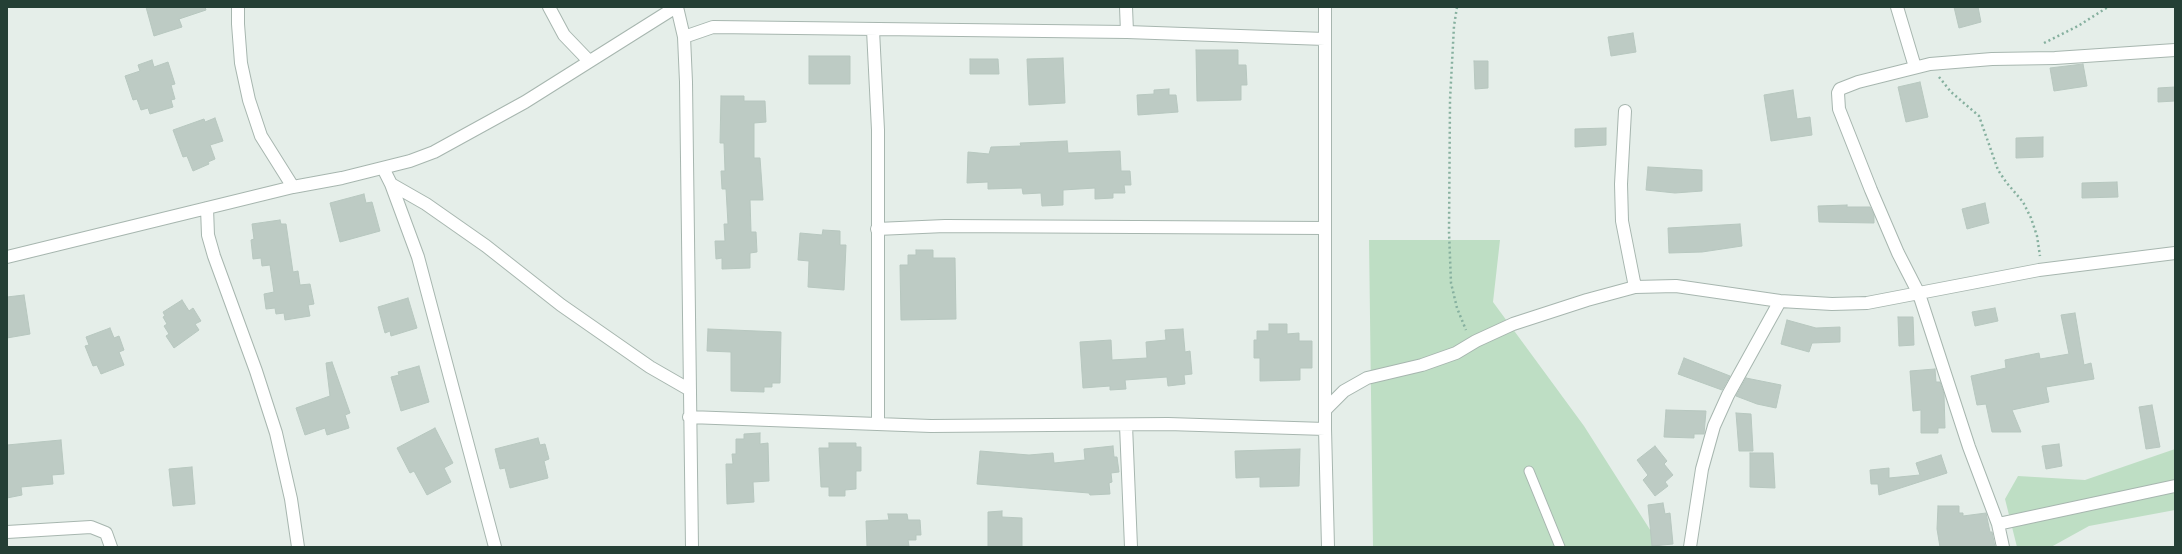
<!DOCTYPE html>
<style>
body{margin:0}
#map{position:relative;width:2182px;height:554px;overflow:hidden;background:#e5eee9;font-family:"Asap Condensed",sans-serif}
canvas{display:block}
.frame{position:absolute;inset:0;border:8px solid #243f35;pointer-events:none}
</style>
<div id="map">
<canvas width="2182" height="554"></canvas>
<div class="frame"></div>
</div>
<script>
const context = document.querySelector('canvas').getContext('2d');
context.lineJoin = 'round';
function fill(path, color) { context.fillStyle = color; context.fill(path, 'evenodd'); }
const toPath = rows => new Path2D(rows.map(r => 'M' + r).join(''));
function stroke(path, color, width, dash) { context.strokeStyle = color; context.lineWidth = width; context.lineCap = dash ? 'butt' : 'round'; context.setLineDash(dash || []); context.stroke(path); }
const green = toPath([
 [1369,240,1500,240,1493,302,1584,426,1661,547,1373,547],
 [2175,449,2175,510,2089,526,2051,547,2017,547,2005,499,2018,476,2085,480]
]);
const building = toPath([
 [146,7,205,7,206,10,179,19,182,27,154,36,146,7],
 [1954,7,1978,7,1981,22,1959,28,1954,7],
 [1633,33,1636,52,1611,56,1608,37,1633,33],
 [1196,50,1238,50,1238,65,1246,65,1247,85,1241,85,1241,100,1197,101,1196,50],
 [809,56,850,56,850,84,809,84,809,56],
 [1063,58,1065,103,1029,105,1027,59,1063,58],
 [970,59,998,59,999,74,970,74,970,59],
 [152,60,154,67,168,62,175,84,171,85,175,99,171,100,173,107,150,114,148,108,141,110,137,99,133,100,125,76,140,71,138,65,152,60],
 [1474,61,1488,61,1488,88,1475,89,1474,61],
 [2083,64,2087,86,2054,91,2050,68,2083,64],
 [1920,82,1928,117,1906,122,1898,87,1920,82],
 [2175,87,2175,101,2158,102,2158,88,2175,87],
 [1169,89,1169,95,1176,95,1178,112,1138,115,1137,95,1154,94,1154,90,1169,89],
 [1793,90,1797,119,1810,117,1812,135,1771,141,1764,95,1793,90],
 [721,96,744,96,744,101,765,101,766,122,754,123,754,158,760,158,763,200,750,200,751,232,756,232,757,252,750,253,750,268,722,269,722,258,716,259,715,241,725,241,724,224,728,224,726,189,722,189,721,171,725,171,724,143,720,143,721,96],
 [215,118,223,141,210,145,215,159,208,162,209,164,193,171,187,156,183,157,173,130,204,119,205,122,215,118],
 [1606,128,1606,145,1575,147,1575,129,1606,128],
 [2043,137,2043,157,2016,158,2016,138,2043,137],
 [1067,141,1068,153,1120,151,1121,171,1130,171,1131,185,1124,185,1125,193,1113,193,1113,198,1095,199,1095,188,1063,190,1063,205,1042,206,1041,193,1023,194,1022,188,988,189,988,182,967,183,968,152,989,154,991,147,1021,146,1020,143,1067,141],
 [1648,167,1702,170,1702,191,1675,193,1646,190,1648,167],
 [2117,182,2118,197,2082,198,2082,183,2117,182],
 [364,194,366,203,372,202,380,231,340,242,330,203,364,194],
 [1985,203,1989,223,1967,229,1962,209,1985,203],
 [1847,205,1847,207,1870,207,1874,215,1874,223,1819,222,1818,206,1847,205],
 [280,220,281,224,286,224,293,272,298,271,300,285,310,284,314,304,308,305,310,316,285,320,284,313,276,314,275,308,266,309,264,294,274,292,270,265,262,266,261,258,253,259,251,240,254,239,252,224,280,220],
 [1740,224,1742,246,1702,252,1669,253,1668,228,1740,224],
 [823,230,840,231,840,245,846,245,844,290,808,287,809,261,798,260,800,233,822,235,823,230],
 [916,250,933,250,933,258,955,258,956,319,901,320,900,265,908,265,908,255,916,255,916,250],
 [24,295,30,334,7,338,7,297,24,295],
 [408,298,417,328,391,336,390,331,385,333,378,307,408,298],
 [182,300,189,311,193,308,201,321,195,324,199,330,174,348,166,336,169,334,164,326,167,324,163,317,165,316,163,312,182,300],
 [1995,308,1998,321,1975,326,1972,312,1995,308],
 [2075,313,2084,365,2091,363,2094,379,2046,387,2049,402,2012,410,2021,432,1992,432,1986,404,1977,405,1971,376,2006,368,2005,360,2039,353,2040,359,2069,354,2061,315,2075,313],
 [1898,317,1913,317,1914,345,1899,346,1898,317],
 [1787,320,1816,328,1840,327,1840,342,1812,343,1809,352,1781,344,1787,320],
 [1269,324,1287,324,1287,334,1299,333,1299,341,1312,341,1312,368,1300,368,1300,380,1260,381,1260,358,1254,358,1254,340,1257,340,1257,331,1269,331,1269,324],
 [110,328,114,338,119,336,124,350,119,352,124,365,101,374,97,365,93,366,85,346,89,345,86,337,110,328],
 [708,329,781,332,780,383,772,383,772,387,764,387,764,392,731,391,731,352,707,351,708,329],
 [1183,329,1185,352,1190,351,1192,374,1184,375,1185,384,1168,386,1167,377,1125,380,1126,389,1110,390,1110,386,1083,388,1080,342,1111,340,1112,360,1147,358,1146,342,1166,340,1165,330,1183,329],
 [1684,358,1730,376,1722,390,1678,374,1684,358],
 [332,362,350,413,345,415,349,428,327,435,325,428,305,435,296,408,330,396,326,363,332,362],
 [419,366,429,402,401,411,391,377,399,375,398,372,419,366],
 [1935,369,1936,382,1940,382,1944,394,1945,428,1938,428,1938,433,1921,433,1921,410,1913,411,1910,371,1935,369],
 [1746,378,1781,385,1776,408,1757,404,1736,396,1746,378],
 [2152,405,2160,447,2146,449,2139,407,2152,405],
 [1666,410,1706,411,1704,434,1694,434,1694,438,1664,437,1666,410],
 [1736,413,1751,414,1753,451,1739,451,1736,413],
 [435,428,453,463,444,468,451,482,427,495,414,471,410,473,397,448,435,428],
 [760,433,760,444,768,443,769,481,753,482,754,502,727,504,726,464,733,464,732,454,736,454,736,439,744,439,744,434,760,433],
 [538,438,540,445,545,444,549,459,544,461,548,478,510,488,505,468,500,469,495,449,538,438],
 [61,440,64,474,52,475,53,484,21,487,22,495,7,498,7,445,61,440],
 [829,443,856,443,856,447,861,447,861,471,856,471,856,489,845,490,845,496,829,496,829,487,821,487,819,448,829,448,829,443],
 [2059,444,2062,466,2046,469,2042,446,2059,444],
 [1113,446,1114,457,1117,457,1119,472,1111,473,1112,482,1109,483,1110,494,1090,495,1089,493,977,484,980,451,1029,455,1053,453,1054,463,1085,460,1084,449,1113,446],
 [1655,446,1667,461,1664,464,1673,475,1665,482,1668,486,1655,496,1643,480,1648,475,1637,460,1655,446],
 [1300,449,1299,486,1260,487,1260,477,1236,478,1235,451,1300,449],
 [1750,453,1773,453,1775,488,1750,487,1750,453],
 [1941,455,1947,473,1879,495,1878,484,1871,484,1870,470,1889,468,1889,478,1920,475,1916,463,1941,455],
 [192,467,195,504,173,506,169,469,192,467],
 [1663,503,1665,514,1670,513,1673,544,1652,546,1648,505,1663,503],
 [1938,506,1959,506,1959,513,1963,513,1963,516,1986,513,1990,532,1992,532,1995,547,1940,547,1937,529,1938,506],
 [1002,511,1002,517,1022,518,1022,547,988,547,988,512,1002,511],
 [888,514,907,514,908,520,920,520,921,535,916,535,916,540,908,540,909,546,867,547,866,521,889,520,888,514]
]);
const path = toPath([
 [1457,7,1454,26,1450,100,1449,232,1451,283,1457,308,1466,330],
 [2044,43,2078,26,2108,7],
 [1939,77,1951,92,1979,116,1998,170,2006,182,2023,202,2031,218,2037,236,2040,256]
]);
const lane = toPath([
 [1529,471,1560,547]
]);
const street = toPath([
 [238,7,238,24,241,63,249,100,261,136,293,187],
 [549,7,564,35,589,61],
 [677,7,684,37,686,82,692,547],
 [1126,7,1127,32],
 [1325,7,1325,429,1328,547],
 [1897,7,1915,67],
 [873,30,878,130,878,424],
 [684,37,713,27,1127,32,1325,39],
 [1625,111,1621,184,1622,221,1635,287],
 [383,168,391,184,426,204,486,246,561,305,650,367,690,390],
 [391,184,418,257,495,547],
 [207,208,208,235,214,256,256,371,276,433,291,499,298,547],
 [877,229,945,226,1325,228],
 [7,257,293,187,342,178,410,161,434,152,525,102,676,7],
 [1325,410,1344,391,1367,378,1422,365,1456,353,1476,341,1513,324,1587,300,1635,287,1676,286,1780,301,1832,304,1867,303,2039,270,2175,253],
 [689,417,931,426,1168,424,1325,429],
 [1126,425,1131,547],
 [1998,524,2175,486],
 [7,532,91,527,106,533,111,547],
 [1690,547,1702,469,1714,426,1728,395,1780,301],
 [2003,547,1998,524,1969,447,1919,294,1898,253,1871,190,1839,109,1838,93,1840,89,1858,82,1930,64,1992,59,2055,58,2175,50]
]);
fill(green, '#bedec4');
fill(building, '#bdcbc4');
stroke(building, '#b7c7bf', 1);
stroke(lane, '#a7b6af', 11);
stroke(street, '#a7b6af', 14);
stroke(path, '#86b09f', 2.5, [2, 3]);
stroke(lane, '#fff', 9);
stroke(street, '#fff', 12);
</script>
